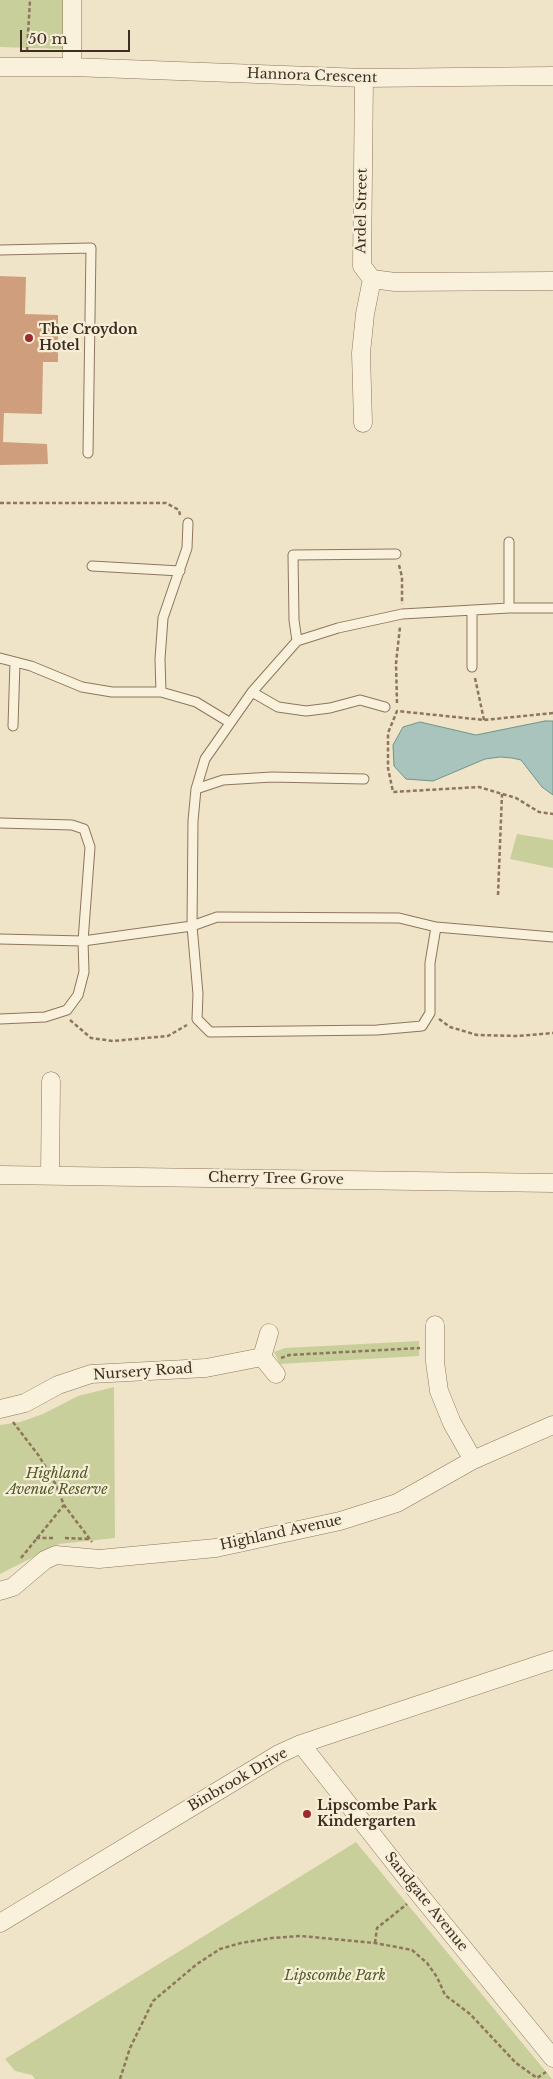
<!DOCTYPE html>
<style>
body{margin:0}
#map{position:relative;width:553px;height:2079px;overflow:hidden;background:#f0e4c8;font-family:"Libre Baskerville",serif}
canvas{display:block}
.scale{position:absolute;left:20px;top:30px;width:110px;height:22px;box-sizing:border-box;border:2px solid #3d2e20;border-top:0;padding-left:6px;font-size:15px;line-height:18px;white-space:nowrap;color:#3d2e20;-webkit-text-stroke:4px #f7eed8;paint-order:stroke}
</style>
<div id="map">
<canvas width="553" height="2079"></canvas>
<div class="scale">50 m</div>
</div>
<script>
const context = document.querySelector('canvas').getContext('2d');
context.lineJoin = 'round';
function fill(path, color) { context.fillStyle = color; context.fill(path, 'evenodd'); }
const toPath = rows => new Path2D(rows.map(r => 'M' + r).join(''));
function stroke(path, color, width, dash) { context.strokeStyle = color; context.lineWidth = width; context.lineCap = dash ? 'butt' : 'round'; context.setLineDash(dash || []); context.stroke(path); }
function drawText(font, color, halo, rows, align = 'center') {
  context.font = font + ' "Libre Baskerville",serif'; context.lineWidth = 4.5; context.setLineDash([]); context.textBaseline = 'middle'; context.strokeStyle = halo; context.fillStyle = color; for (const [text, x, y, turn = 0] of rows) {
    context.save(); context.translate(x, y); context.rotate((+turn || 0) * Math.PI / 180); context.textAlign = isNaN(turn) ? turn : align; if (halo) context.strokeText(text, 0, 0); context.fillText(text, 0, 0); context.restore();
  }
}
const green = toPath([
 [0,0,63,0,63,49,0,47],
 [517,834,553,840,553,868,510,859],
 [419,1341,419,1356,280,1364,274,1352,285,1348],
 [114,1387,115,1538,59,1544,0,1574,0,1425,20,1422,43,1414,78,1396],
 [356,1842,552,2079,35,2079,32,2075,15,2071,5,2059]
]);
const water = toPath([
 [545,721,553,721,553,795,542,787,521,760,512,758,500,757,485,759,433,781,406,779,394,766,393,745,403,727,420,722,476,735,545,721]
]);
const building = toPath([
 [0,276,26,277,25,314,58,315,58,362,43,362,42,414,4,413,3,442,47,444,48,464,0,465]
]);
const path = toPath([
 [27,51,30,0],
 [0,503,166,503,179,510,180,515],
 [399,565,402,577,402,604],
 [475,678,484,720],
 [397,703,396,663,400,627],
 [553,713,484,720,397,711,388,733,388,768,393,792,479,787,516,798,539,812,553,814],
 [498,895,502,794],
 [439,1019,450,1027,477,1035,518,1036,553,1033],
 [70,1020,91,1038,113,1041,168,1036,187,1025],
 [281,1358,289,1355,420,1348],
 [13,1422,39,1456,56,1485,64,1505,92,1542],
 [36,1538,54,1538],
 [65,1538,89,1539],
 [21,1558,64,1505],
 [375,1943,377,1928,407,1904],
 [120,2079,130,2048,153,2001,197,1964,220,1949,241,1943,272,1938,301,1936,375,1943,412,1950,427,1963,437,1977,445,1995,470,2014,516,2063,537,2078,546,2072]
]);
const service = toPath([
 [0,250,91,248,88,453],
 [92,566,180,571],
 [509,608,509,542],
 [472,610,472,667],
 [297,641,294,620,293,555,396,554],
 [0,658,31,666,82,687,112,692,161,692,196,702,229,722],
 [161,692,160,659,163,618,187,548,188,523],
 [252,692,278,707,306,711,330,708,360,700,385,707],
 [13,726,15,662],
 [196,789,223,780,272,777,364,779],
 [0,823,72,825,84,829,90,847,83,941,84,972,78,995,67,1010,45,1017,0,1019],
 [436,927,430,963,430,1013,422,1026,377,1030,210,1032,197,1019,198,994,192,926,193,821,196,789,205,759,252,692,297,641,338,628,402,614,509,608,553,608],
 [0,939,83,941,192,926,217,917,399,918,436,927,553,937]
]);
const minor = toPath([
 [0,67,72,67,364,78,553,76],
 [72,67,72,0],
 [364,78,362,266,372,279,395,282,553,281],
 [363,423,361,353,365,314,372,279],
 [0,1175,553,1183],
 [50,1175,51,1081],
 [435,1325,435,1362,439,1391,452,1423,473,1460],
 [269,1333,262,1357,276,1374],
 [0,1409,25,1403,58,1385,91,1374,206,1368,262,1357],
 [0,1591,13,1587,45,1560,56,1555,99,1559,216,1548,340,1521,397,1503,473,1460,553,1425],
 [301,1744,419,1894,553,2058],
 [0,1923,279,1754,301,1744,553,1660]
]);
const markers = [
 [29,338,5,"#9e2a2b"],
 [307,1814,5,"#9e2a2b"]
];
const streetNames = [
 ["Hannora Crescent",312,76,2],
 ["Ardel Street",362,211,-89],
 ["Cherry Tree Grove",276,1179,1],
 ["Nursery Road",143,1372,-4],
 ["Highland Avenue",281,1533,-12],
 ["Binbrook Drive",238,1780,-30],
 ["Sandgate Avenue",426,1902,51]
];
const poiNames = [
 ["The Croydon",39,330],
 ["Hotel",39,346],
 ["Lipscombe Park",317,1806],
 ["Kindergarten",317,1822]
];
const parkNames = [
 ["Highland",57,1474],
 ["Avenue Reserve",57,1490],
 ["Lipscombe Park",335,1976]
];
fill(green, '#c9cf9b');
fill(water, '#a9c4bc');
stroke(water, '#6f938a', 1);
fill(building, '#cf9f7d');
stroke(service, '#8d765c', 11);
stroke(minor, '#8d765c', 19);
stroke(path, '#8d765c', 2.5, [4, 2.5]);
stroke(service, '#faf1dc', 9);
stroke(minor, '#faf1dc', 18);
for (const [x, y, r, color] of markers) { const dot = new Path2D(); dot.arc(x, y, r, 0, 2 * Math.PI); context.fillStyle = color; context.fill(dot); stroke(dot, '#f7eed8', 2); }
drawText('14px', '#3d2e20', '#f7eed8', streetNames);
drawText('bold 14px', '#3d2e20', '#f7eed8', poiNames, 'left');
drawText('italic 14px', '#4d5a26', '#f7eed8', parkNames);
</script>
